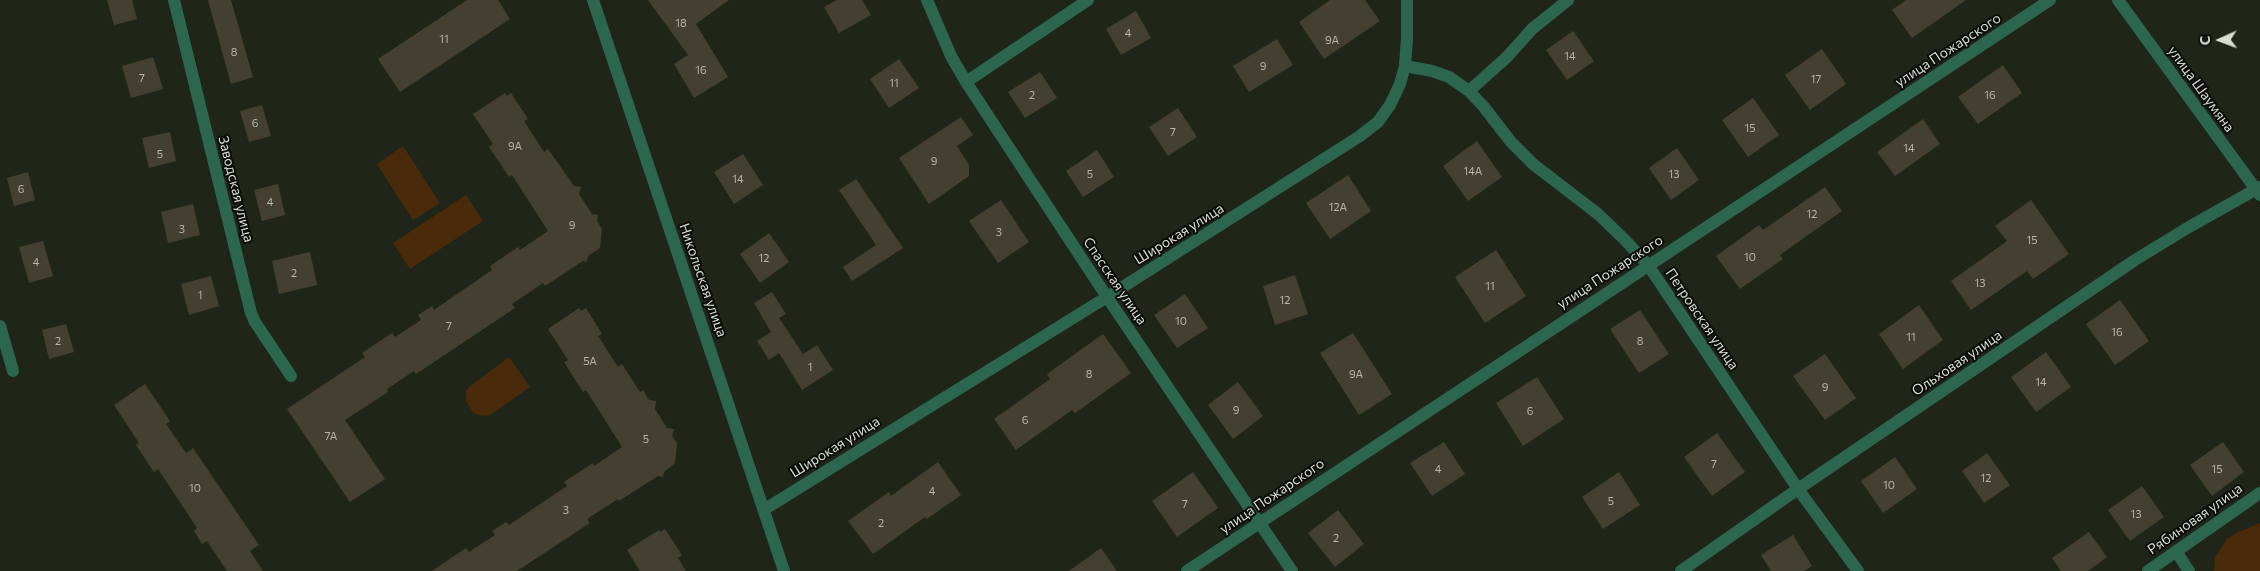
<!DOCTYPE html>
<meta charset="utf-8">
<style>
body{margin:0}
#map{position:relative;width:2260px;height:571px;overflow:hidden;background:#1f2619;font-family:Commissioner,sans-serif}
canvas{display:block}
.north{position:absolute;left:2195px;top:15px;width:50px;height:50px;-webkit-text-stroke:4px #0b0d08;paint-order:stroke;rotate:268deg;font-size:14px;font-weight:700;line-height:20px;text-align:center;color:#d8ddd4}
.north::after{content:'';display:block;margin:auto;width:18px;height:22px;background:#d8ddd4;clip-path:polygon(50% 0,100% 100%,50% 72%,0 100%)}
</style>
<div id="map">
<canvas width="2260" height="571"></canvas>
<div class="north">С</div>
</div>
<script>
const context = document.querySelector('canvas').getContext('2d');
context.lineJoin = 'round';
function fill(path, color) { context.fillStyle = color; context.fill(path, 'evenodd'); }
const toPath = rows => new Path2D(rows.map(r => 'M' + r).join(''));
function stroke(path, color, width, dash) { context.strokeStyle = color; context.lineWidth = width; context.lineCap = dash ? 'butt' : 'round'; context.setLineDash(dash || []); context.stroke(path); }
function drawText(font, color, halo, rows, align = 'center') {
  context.font = font + ' Commissioner,sans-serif'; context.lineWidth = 4; context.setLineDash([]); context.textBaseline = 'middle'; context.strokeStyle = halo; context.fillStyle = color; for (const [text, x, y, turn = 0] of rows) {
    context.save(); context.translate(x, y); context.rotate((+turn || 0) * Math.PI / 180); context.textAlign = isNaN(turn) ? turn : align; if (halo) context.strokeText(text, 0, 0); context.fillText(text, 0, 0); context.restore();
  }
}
const green = toPath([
 [403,146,440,203,413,220,377,164],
 [466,195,483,221,410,269,393,243],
 [509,357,530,387,490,415,483,416,473,413,466,400,466,391,469,387],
 [2260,523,2260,571,2214,571,2215,558,2227,539,2236,533]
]);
const building = toPath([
 [107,0,132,0,137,19,114,25],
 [208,0,231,0,253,77,231,84],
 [467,0,498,0,510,19,400,92,378,59],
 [648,0,729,0,696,24,728,77,694,98,674,64,688,55],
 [837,0,862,0,871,15,839,33,824,7],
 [1330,0,1365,0,1380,21,1324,59,1299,22],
 [1906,0,1966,0,1912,38,1892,10],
 [1136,11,1151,38,1121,55,1106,29],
 [1573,31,1594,61,1567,80,1546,50],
 [1277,39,1293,65,1249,92,1233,66],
 [1822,49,1846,84,1810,110,1785,75],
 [153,57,163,89,131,98,122,66],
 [899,59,919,88,889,108,870,79],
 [2003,65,2022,93,1978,124,1958,97],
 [1040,72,1057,98,1025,118,1008,92],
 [505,93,507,96,511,93,528,119,524,121,544,152,548,149,574,186,581,187,579,194,592,214,598,215,597,221,602,229,600,248,588,256,587,262,583,261,545,286,543,283,512,304,515,308,416,374,414,371,387,389,388,392,345,420,385,479,350,502,287,409,365,357,362,353,392,333,395,337,421,320,418,315,432,306,434,310,492,270,490,266,518,247,520,250,548,231,512,175,509,177,489,147,493,144,473,114],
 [1753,98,1779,135,1748,157,1722,120],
 [262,105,271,136,249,142,240,111],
 [1178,108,1197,137,1168,156,1149,127],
 [961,117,973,135,957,146,969,165,969,176,929,204,899,158],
 [1923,119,1940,144,1895,176,1877,152],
 [170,132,176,161,149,168,142,138],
 [1477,141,1502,177,1468,201,1443,166],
 [1677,148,1699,180,1671,200,1649,168],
 [1097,150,1114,177,1083,197,1066,171],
 [743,154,763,185,734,204,714,172],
 [28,172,35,200,14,206,7,178],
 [1348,175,1371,211,1330,239,1306,203],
 [856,179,903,248,852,281,843,267,876,245,839,190],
 [278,184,285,215,262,221,254,190],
 [1825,187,1842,211,1780,255,1783,259,1740,289,1716,256,1759,225,1763,230],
 [1001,200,1029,242,998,263,969,221],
 [2031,200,2069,254,2033,279,2027,271,1971,310,1951,281,2007,241,1995,226],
 [193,204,200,235,168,243,161,212],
 [769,233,789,262,760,283,740,254],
 [43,241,53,276,29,283,19,247],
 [1496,250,1526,296,1485,323,1455,277],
 [310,252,317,285,279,294,272,261],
 [1295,275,1308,314,1275,325,1263,286],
 [211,276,219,306,189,315,181,284],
 [772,292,786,314,779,318,803,354,817,345,833,370,802,390,779,353,769,360,757,341,771,332,754,303],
 [1185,294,1208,328,1177,348,1154,315],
 [2120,300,2149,341,2115,365,2086,324],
 [1919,305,1943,340,1903,369,1879,334],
 [579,308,581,311,586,308,602,334,598,336,618,367,622,364,640,392,643,390,649,400,656,401,655,409,667,428,674,429,672,436,677,443,675,463,664,472,663,477,658,476,619,501,618,499,587,519,590,523,517,571,432,571,466,548,469,552,495,535,492,531,506,522,509,525,567,486,564,482,593,463,594,466,622,447,586,390,583,392,564,362,568,360,548,329],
 [1640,310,1669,354,1639,373,1610,329],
 [66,324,74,352,49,359,42,330],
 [1353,333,1392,394,1359,415,1320,353],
 [1103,334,1131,373,1075,413,1072,410,1016,450,994,419,1050,379,1047,374],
 [2046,352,2071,387,2036,412,2011,377],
 [1825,354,1856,398,1825,420,1793,376],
 [1537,377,1564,419,1523,446,1496,403],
 [1238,382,1263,416,1233,439,1208,405],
 [145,384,170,421,166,424,186,453,193,448,259,545,250,551,263,571,227,571,207,541,202,544,194,531,197,528,158,469,154,472,136,445,139,443,114,405],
 [1717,433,1745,472,1712,496,1684,457],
 [1444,442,1465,474,1432,496,1410,463],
 [2223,442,2244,472,2212,496,2190,465],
 [1987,453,2010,485,1984,503,1962,471],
 [1895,457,1917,489,1883,513,1861,481],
 [938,462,961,495,927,519,925,517,873,554,848,521,889,492,891,496],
 [1193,472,1218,508,1177,537,1152,501],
 [1619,472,1640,505,1603,529,1582,497],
 [2142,486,2164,517,2130,541,2108,510],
 [1338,510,1364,544,1335,567,1308,533],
 [665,529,682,555,678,558,686,571,640,571,627,550,659,530,660,532],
 [2089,532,2107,557,2088,571,2061,571,2052,558],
 [1793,535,1812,566,1804,571,1771,571,1761,555],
 [1101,548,1117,571,1069,571]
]);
const minor = toPath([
 [174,0,251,313,255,322,291,376],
 [593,0,784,571],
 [927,0,951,56,966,82,1107,297,1292,571],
 [2118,0,2260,195],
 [1405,66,1432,71,1449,77,1469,91,1484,107,1511,142,1533,164,1598,214,1625,240,1648,265,1798,489,1858,571],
 [966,82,1088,0],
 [1469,91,1507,57,1532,29,1568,0],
 [0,326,13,371],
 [765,509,1107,297,1360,136,1378,122,1390,105,1400,84,1405,66,1407,38,1407,0],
 [2176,551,2189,571],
 [1187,571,2050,0],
 [1681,571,1798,489,2135,260,2189,227,2260,187],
 [2148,571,2260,493]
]);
const numberNames = [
 ["18",681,23],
 ["4",1128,33],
 ["11",444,39],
 ["9А",1332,40],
 ["8",234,52],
 ["14",1570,56],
 ["9",1263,66],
 ["16",701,70],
 ["7",142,78],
 ["17",1816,79],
 ["11",894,83],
 ["2",1032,95],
 ["16",1990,95],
 ["6",255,123],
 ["15",1750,128],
 ["7",1173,132],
 ["9А",515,146],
 ["14",1909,148],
 ["5",160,154],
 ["9",934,161],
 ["14А",1473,171],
 ["5",1090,174],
 ["13",1674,174],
 ["14",738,179],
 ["6",21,189],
 ["4",270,202],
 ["12А",1338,207],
 ["12",1812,214],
 ["9",572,225],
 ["3",182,229],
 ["3",999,232],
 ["15",2032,240],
 ["10",1750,257],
 ["12",764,258],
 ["4",36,262],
 ["2",294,273],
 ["13",1980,283],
 ["11",1490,286],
 ["1",200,295],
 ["12",1285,300],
 ["10",1181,321],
 ["7",449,326],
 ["16",2117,332],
 ["11",1911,337],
 ["2",58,341],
 ["8",1640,341],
 ["5А",590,361],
 ["1",810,367],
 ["8",1089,374],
 ["9А",1356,374],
 ["14",2041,382],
 ["9",1825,387],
 ["9",1236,410],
 ["6",1530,411],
 ["6",1025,420],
 ["7А",331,436],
 ["5",646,439],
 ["7",1714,464],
 ["4",1438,469],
 ["15",2217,469],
 ["12",1986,478],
 ["10",1889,485],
 ["10",195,488],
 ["4",932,491],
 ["5",1611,501],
 ["7",1185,504],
 ["3",566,510],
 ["13",2136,514],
 ["2",881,523],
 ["2",1336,538]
];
const streetNames = [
 ["улица Пожарского",1948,50,-33],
 ["улица Шаумяна",2201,89,54],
 ["Заводская улица",236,189,76],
 ["Широкая улица",1179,234,-32],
 ["улица Пожарского",1610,272,-33],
 ["Никольская улица",703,280,71],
 ["Спасская улица",1115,281,56],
 ["Петровская улица",1702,319,56],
 ["Ольховая улица",1957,363,-34],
 ["Широкая улица",835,447,-32],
 ["улица Пожарского",1272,496,-34],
 ["Рябиновая улица",2195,519,-35]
];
fill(green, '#492a0a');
fill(building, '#444031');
stroke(minor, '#2c664f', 12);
drawText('11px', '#b3b6ab', null, numberNames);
drawText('14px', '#d8ddd4', '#0b0d08', streetNames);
</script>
